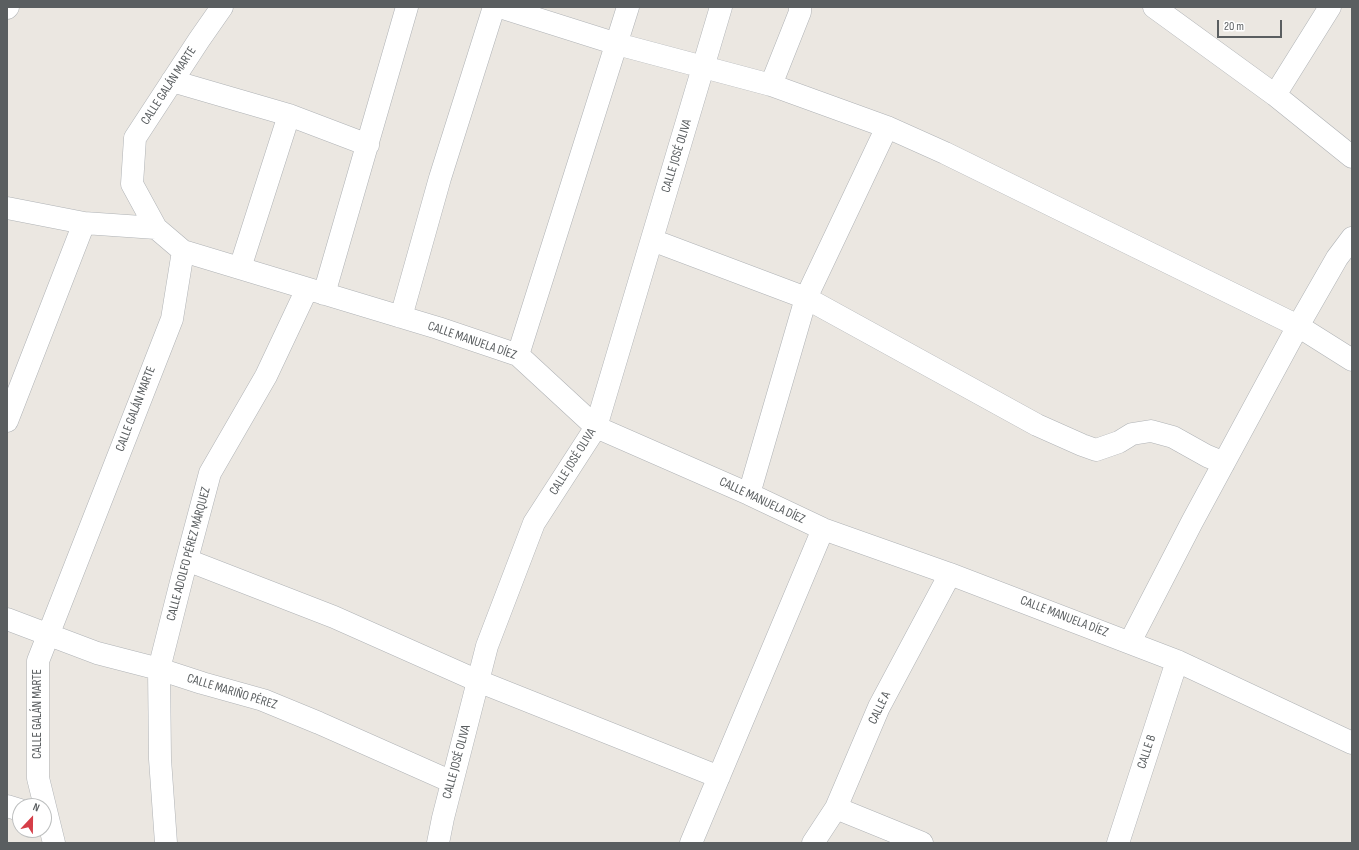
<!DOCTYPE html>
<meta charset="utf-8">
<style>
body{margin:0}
#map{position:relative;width:1359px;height:850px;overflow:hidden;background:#ebe7e1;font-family:"Sofia Sans Condensed",sans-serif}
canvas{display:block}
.frame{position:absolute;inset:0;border:8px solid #5a5e60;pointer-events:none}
.north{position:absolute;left:12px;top:798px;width:40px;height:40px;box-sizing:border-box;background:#fff;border:1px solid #bdbfbf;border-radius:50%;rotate:22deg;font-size:11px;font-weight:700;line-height:16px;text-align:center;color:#5a5e60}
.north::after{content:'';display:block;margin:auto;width:14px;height:18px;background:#d53d47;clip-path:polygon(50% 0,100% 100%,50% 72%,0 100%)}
.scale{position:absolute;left:1217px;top:20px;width:65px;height:18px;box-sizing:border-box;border:2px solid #5a5e60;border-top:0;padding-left:5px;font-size:12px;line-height:14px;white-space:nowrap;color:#5a5e60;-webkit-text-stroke:3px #fff;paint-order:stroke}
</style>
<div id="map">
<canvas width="1359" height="850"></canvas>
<div class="frame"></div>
<div class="north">N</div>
<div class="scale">20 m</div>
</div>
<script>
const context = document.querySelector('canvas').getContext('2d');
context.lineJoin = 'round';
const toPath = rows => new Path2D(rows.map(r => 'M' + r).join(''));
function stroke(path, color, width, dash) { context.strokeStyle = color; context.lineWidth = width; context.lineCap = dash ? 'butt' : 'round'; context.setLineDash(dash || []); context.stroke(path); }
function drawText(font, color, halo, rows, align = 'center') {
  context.font = font + ' "Sofia Sans Condensed",sans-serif'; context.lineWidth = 4; context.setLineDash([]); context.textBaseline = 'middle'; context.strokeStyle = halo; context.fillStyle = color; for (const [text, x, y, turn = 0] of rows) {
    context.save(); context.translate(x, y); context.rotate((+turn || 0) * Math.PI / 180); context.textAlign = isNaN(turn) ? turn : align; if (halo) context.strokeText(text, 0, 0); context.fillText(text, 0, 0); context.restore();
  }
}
const minor = toPath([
 [500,7,617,44,771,85,887,127,945,153,1298,326,1352,360],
 [1154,7,1275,95,1352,157],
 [7,8,8,7],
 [172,81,289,115,368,145],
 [771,85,800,12,800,7],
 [1275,95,1330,7],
 [7,208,84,223,156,228],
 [652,240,806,298,1037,425,1082,445,1096,450,1119,442,1132,434,1151,431,1173,437,1207,456,1224,463],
 [183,251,438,328,518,355,596,427,749,494,823,529,950,574,1177,661,1352,743],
 [240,268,289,115],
 [324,294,407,7],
 [401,317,440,178,494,7],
 [518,355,628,7],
 [7,421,84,223],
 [749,494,806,298,887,127],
 [187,560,334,617,478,681,719,777],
 [7,619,97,653,159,669,202,683,263,700,319,723,452,782],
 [1130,642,1192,522,1298,326,1337,258,1352,238],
 [7,806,20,810],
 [836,808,922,843],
 [54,843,38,778,38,661,172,319,183,251,156,228,132,184,135,138,199,40,222,7],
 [166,843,160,759,159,669,182,578,210,473,266,376,307,289],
 [438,843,443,818,487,646,534,523,596,427,721,7],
 [691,843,823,529],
 [813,843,836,808,879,707,950,574],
 [1118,843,1177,661]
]);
const streetNames = [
 ["CALLE GALÁN MARTE",169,86,-57],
 ["CALLE JOSÉ OLIVA",677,156,-73],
 ["CALLE MANUELA DÍEZ",472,341,19],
 ["CALLE GALÁN MARTE",136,409,-69],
 ["CALLE JOSÉ OLIVA",573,462,-58],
 ["CALLE MANUELA DÍEZ",762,501,25],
 ["CALLE ADOLFO PÉREZ MÁRQUEZ",189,554,-75],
 ["CALLE MANUELA DÍEZ",1064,617,21],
 ["CALLE MARIÑO PÉREZ",232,692,17],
 ["CALLE A",880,708,-64],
 ["CALLE GALÁN MARTE",38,714,-90],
 ["CALLE B",1147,752,-72],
 ["CALLE JOSÉ OLIVA",457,762,-75]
];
stroke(minor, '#afb2b5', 23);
stroke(minor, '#fff', 22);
drawText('13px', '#5a5e60', '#fff', streetNames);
</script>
